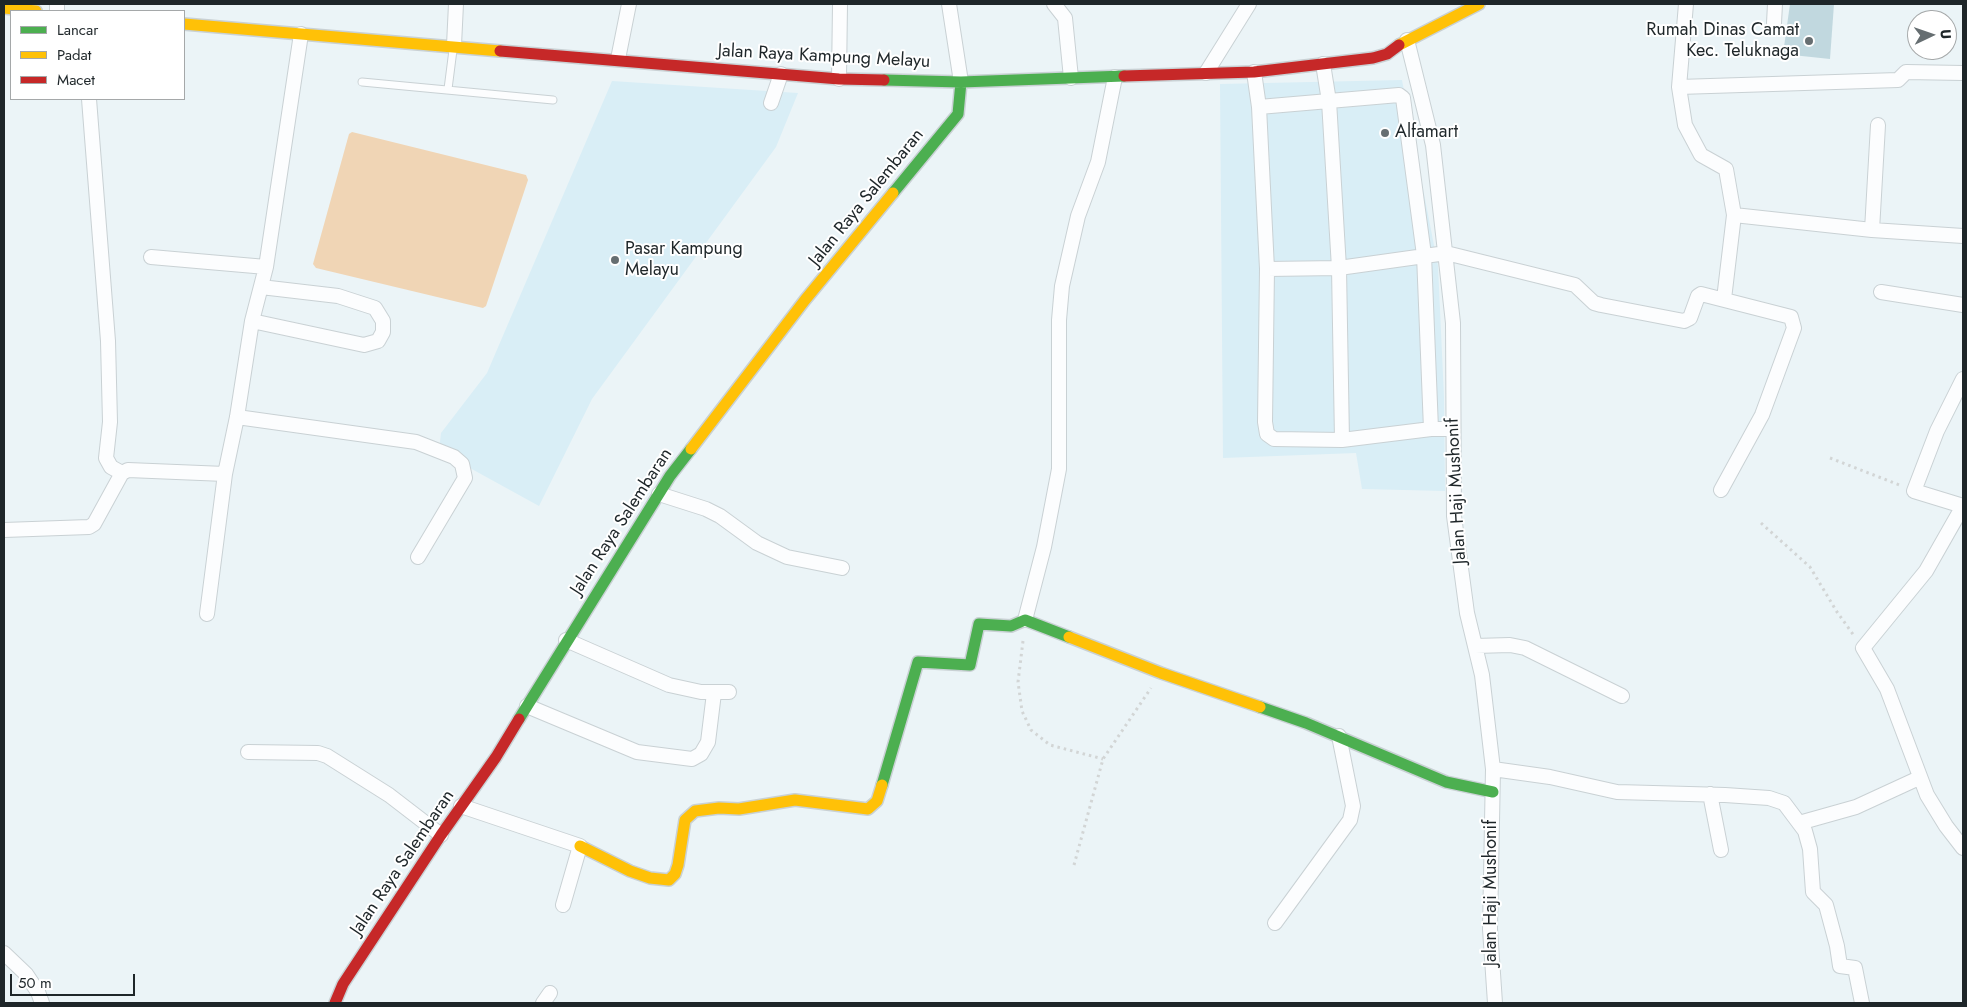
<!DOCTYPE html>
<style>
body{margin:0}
#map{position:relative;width:1967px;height:1007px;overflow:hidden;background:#ebf4f7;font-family:Jost,sans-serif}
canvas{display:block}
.frame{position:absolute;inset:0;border:5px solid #1e2629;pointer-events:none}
.legend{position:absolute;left:10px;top:10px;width:175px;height:90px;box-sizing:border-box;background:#fff;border:1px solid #a5a8a9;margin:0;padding:6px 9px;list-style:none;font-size:15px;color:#1e2629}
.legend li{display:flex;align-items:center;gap:10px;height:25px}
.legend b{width:25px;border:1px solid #a5a8a9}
.north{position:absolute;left:1907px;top:10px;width:50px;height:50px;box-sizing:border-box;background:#fff;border:1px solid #a5a8a9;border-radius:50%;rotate:87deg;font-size:14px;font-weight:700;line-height:20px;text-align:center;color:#1e2629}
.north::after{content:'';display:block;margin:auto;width:18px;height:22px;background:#666e71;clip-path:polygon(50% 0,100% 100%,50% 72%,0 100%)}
.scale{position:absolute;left:10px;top:974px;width:125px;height:22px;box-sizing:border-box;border:2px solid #1e2629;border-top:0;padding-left:6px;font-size:15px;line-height:18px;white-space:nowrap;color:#1e2629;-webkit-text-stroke:4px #fff;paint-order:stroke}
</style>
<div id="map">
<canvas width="1967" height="1007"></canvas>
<div class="frame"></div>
<ul class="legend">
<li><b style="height:6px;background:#4caf50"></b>Lancar</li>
<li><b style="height:6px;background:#ffc107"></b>Padat</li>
<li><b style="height:6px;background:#c62828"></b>Macet</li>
</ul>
<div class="north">U</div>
<div class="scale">50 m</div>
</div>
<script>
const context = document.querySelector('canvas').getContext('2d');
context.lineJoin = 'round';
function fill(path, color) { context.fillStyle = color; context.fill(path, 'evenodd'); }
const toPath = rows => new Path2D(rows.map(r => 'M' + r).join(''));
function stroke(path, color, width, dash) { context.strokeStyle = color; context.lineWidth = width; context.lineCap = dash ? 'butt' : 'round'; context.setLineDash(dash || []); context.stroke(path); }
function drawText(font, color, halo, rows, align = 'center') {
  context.font = font + ' Jost,sans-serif'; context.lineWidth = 4; context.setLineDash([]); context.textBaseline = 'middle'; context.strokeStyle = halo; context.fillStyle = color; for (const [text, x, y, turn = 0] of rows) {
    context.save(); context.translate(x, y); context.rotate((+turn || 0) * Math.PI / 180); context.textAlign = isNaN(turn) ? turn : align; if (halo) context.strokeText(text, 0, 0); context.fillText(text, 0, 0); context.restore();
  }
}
const built = toPath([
 [1402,80,1438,266,1444,397,1445,491,1362,489,1356,453,1223,458,1220,84],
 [612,81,798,93,776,147,592,399,539,506,439,451,441,433,487,373]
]);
const green = toPath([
 [352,132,526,175,528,180,486,306,483,308,316,268,313,264,349,134]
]);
const building = toPath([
 [1790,4,1834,4,1830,59,1783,54]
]);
const path = toPath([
 [1830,458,1902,486],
 [1761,523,1810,567,1837,612,1855,637],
 [1023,641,1018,682,1022,711,1031,730,1050,745,1103,759],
 [1074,865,1103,759,1151,688]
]);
const lane = toPath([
 [362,82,553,100],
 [448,89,453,50]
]);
const street = toPath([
 [57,4,57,11],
 [949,4,961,82],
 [1054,4,1065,18,1071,78],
 [1686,4,1679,87,1685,125,1701,155,1726,169,1734,215,1724,299],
 [1774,23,1775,4],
 [1407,40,1433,145,1453,323,1454,516,1467,613,1482,675,1493,769,1490,929,1495,1003],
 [454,45,456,4],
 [618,59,629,4],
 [1323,64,1329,101,1339,268,1342,440],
 [1254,72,1259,107,1267,269,1265,422,1267,434,1274,439,1342,440,1431,429,1453,429],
 [1206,73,1249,4],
 [839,79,840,4],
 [1679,87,1898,80,1906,72,1963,73],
 [89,99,108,341,110,422,106,458,111,467,122,473],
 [771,103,781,74],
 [1259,107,1399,95,1403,98,1424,255,1431,429],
 [1734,215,1872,230,1963,236],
 [1872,230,1878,125],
 [151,257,266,267],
 [1267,269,1339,268,1446,253,1575,285,1594,303,1601,305,1684,321,1690,318,1698,296,1701,294,1791,317,1794,328,1762,415,1721,490],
 [1881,292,1963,305],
 [252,321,364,345,378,341,383,332,383,321,375,308,338,296,261,287],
 [1963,379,1937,431,1914,491,1963,506],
 [237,417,416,442,454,457,462,464,465,478,418,557],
 [659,494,706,509,720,516,757,543,787,557,842,568],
 [1963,506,1926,571,1863,648,1887,689,1927,795,1946,826,1963,848],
 [4,530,89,527,94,524,122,473,128,470,225,474],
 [207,614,225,474,237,417,252,321,266,267,301,34],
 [1025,620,1044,547,1059,469,1059,320,1062,286,1078,216,1098,162,1115,77],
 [566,640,669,685,701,692,729,692],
 [1475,646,1510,645,1525,648,1622,696],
 [527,706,637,752,692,759,701,754,708,742,714,693],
 [248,752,318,753,327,756,389,795,441,835],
 [1493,769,1550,777,1617,792,1725,795,1769,798,1784,803,1805,831,1810,849,1813,892,1826,905,1837,946,1840,966,1855,968,1862,1003],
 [1710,794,1721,850],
 [461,806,580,846,563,905],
 [1799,823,1856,807,1919,778],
 [1275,923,1350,820,1353,806,1339,736],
 [4,953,26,974,38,992,42,1003],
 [543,1003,550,993]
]);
const fast = toPath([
 [884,80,961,82,1124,76],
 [893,193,958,114,961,82],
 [1260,707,1306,723,1446,782,1493,792],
 [519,719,670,476,691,449],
 [882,785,918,662,970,665,979,624,1011,626,1025,620,1069,637]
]);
const slow = toPath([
 [4,8,36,11],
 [184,24,500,51],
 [1399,45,1479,4],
 [691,449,805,300,893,193],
 [1069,637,1161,673,1260,707],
 [580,846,630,871,650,878,669,880,675,874,678,865,685,820,695,811,719,808,739,809,795,800,868,809,877,801,882,785]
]);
const jam = toPath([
 [500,51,839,79,884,80],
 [1124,76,1254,72,1373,58,1387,54,1399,45],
 [335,1003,343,984,441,835,496,757,519,719]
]);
const markers = [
 [1809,41,5,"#666e71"],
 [1385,133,5,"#666e71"],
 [615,260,5,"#666e71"]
];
const poiNames = [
 ["Rumah Dinas Camat",1799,31,"right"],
 ["Kec. Teluknaga",1799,52,"right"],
 ["Alfamart",1395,133],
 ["Pasar Kampung",625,250],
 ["Melayu",625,271]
];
const streetNames = [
 ["Jalan Raya Kampung Melayu",824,57,3],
 ["Jalan Raya Salembaran",867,198,-51],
 ["Jalan Haji Mushonif",1457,491,-93],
 ["Jalan Raya Salembaran",622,522,-57],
 ["Jalan Raya Salembaran",403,863,-56],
 ["Jalan Haji Mushonif",1492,893,-90]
];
fill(built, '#d9eef6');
fill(green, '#f0d5b5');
fill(building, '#c1d8df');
stroke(lane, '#c9d1d4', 9);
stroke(street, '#c9d1d4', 16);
stroke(fast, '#c9d1d4', 14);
stroke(slow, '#c9d1d4', 14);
stroke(jam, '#c9d1d4', 14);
stroke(path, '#d2d5d5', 3, [2.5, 4]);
stroke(lane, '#fcfdfe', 7);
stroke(street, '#fcfdfe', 14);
stroke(fast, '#4caf50', 11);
stroke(slow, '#ffc107', 11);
stroke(jam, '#c62828', 11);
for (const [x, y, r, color] of markers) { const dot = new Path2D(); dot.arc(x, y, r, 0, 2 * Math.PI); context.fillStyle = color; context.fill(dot); stroke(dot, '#fff', 2); }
drawText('18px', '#1e2629', '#fff', poiNames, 'left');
drawText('18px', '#1e2629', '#fff', streetNames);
</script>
